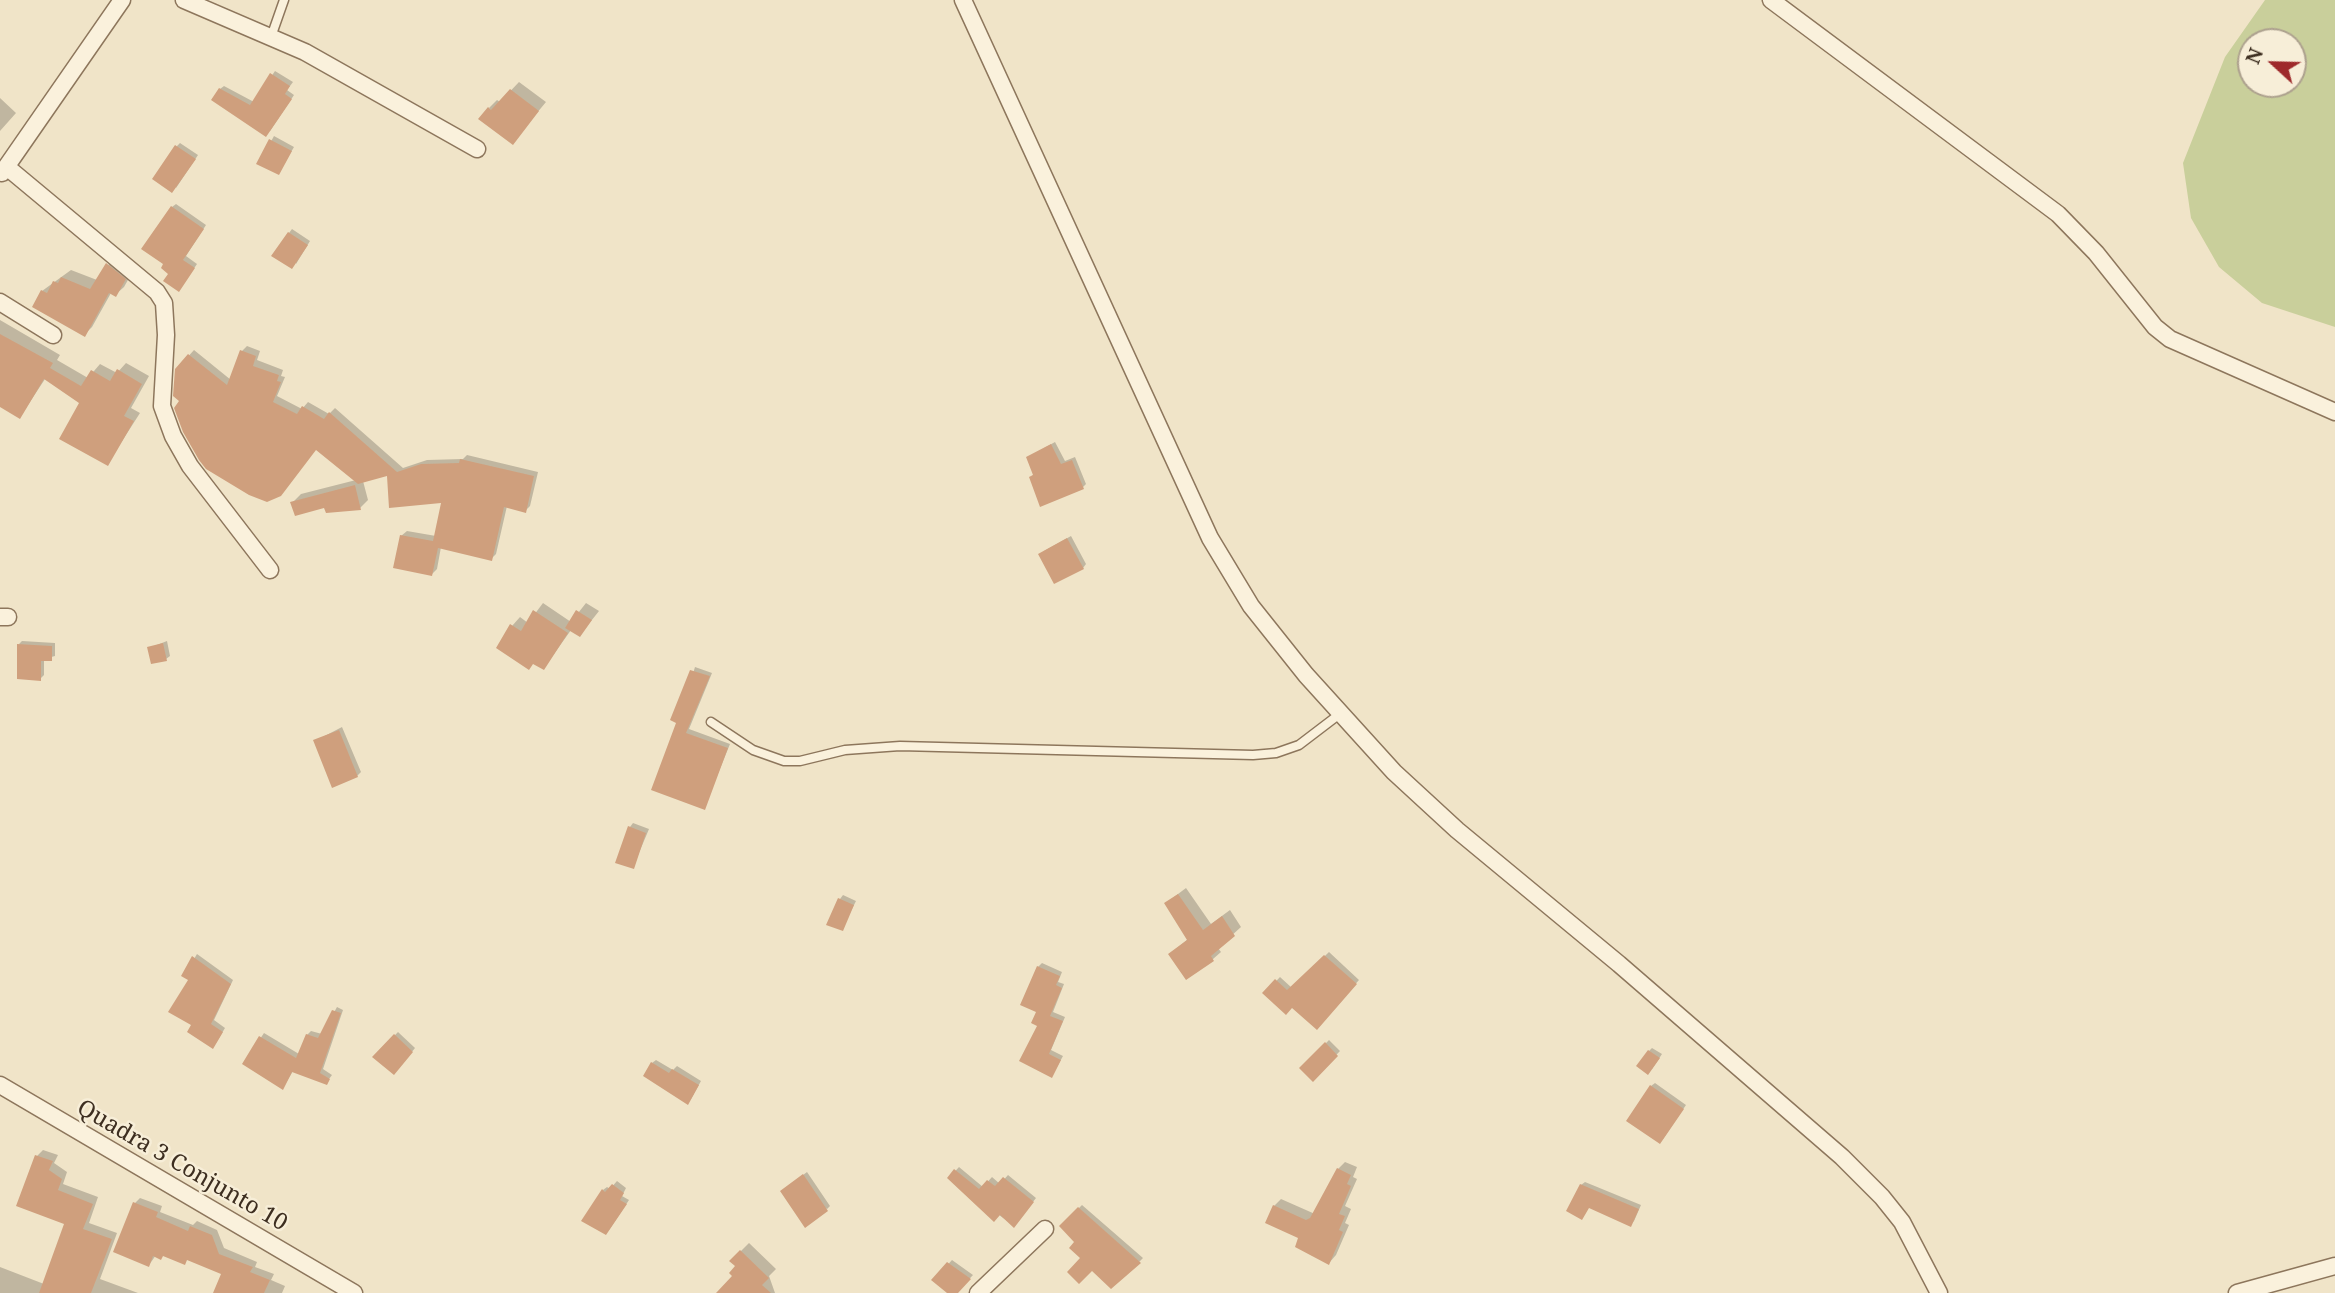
<!DOCTYPE html>
<style>
body{margin:0}
#map{position:relative;width:2335px;height:1293px;overflow:hidden;background:#f0e4c8;font-family:"Noto Serif",serif}
canvas{display:block}
.north{position:absolute;left:2237px;top:28px;width:70px;height:70px;box-sizing:border-box;background:#f7eed8;border:2px solid #ada18e;border-radius:50%;rotate:292deg;font-size:19px;font-weight:700;line-height:28px;text-align:center;color:#3d2e20}
.north::after{content:'';display:block;margin:auto;width:24px;height:32px;background:#9e2a2b;clip-path:polygon(50% 0,100% 100%,50% 72%,0 100%)}
</style>
<div id="map">
<canvas width="2335" height="1293"></canvas>
<div class="north">N</div>
</div>
<script>
const context = document.querySelector('canvas').getContext('2d');
context.lineJoin = 'round';
function fill(path, color) { context.fillStyle = color; context.fill(path, 'evenodd'); }
const toPath = rows => new Path2D(rows.map(r => 'M' + r).join(''));
function stroke(path, color, width, dash) { context.strokeStyle = color; context.lineWidth = width; context.lineCap = dash ? 'butt' : 'round'; context.setLineDash(dash || []); context.stroke(path); }
function drawText(font, color, halo, rows, align = 'center') {
  context.font = font + ' "Noto Serif",serif'; context.lineWidth = 5; context.setLineDash([]); context.textBaseline = 'middle'; context.strokeStyle = halo; context.fillStyle = color; for (const [text, x, y, turn = 0] of rows) {
    context.save(); context.translate(x, y); context.rotate((+turn || 0) * Math.PI / 180); context.textAlign = isNaN(turn) ? turn : align; if (halo) context.strokeText(text, 0, 0); context.fillText(text, 0, 0); context.restore();
  }
}
const green = toPath([
 [2265,0,2335,0,2335,327,2262,303,2219,267,2191,218,2183,163,2225,57],
 [2251,42,2293,42,2293,84,2251,84]
]);
const shadow = toPath([
 [275,71,293,82,287,90,294,95,270,131,220,89,224,86,254,102],
 [519,82,546,102,512,143,489,108,497,100,500,102],
 [0,98,16,113,0,131],
 [274,136,294,147,279,173,259,163],
 [180,143,198,155,176,188,177,146],
 [176,204,206,225,186,256,197,264,182,286,171,273,172,207],
 [292,229,310,241,296,264,289,233],
 [115,256,133,271,124,287,115,295,111,293,92,327,84,335,42,291,71,270,97,280],
 [0,320,60,355,57,360,88,378,100,364,117,373,126,363,149,376,131,408,140,413,108,463,81,402,45,379,20,417,0,405],
 [247,346,260,351,257,360,283,370,281,376,285,377,277,396,302,409,308,402,329,414,335,408,403,468,427,460,463,459,467,455,538,472,530,506,525,511,507,506,496,554,491,559,441,547,437,569,432,574,401,536,407,531,436,536,443,501,389,474,363,481,368,500,360,508,292,503,301,494,356,480,317,449,182,401,176,370,194,350,231,380,242,351],
 [1055,442,1065,461,1075,457,1086,484,1083,487,1031,477,1034,474,1028,457],
 [1071,536,1086,564,1083,568,1044,551],
 [543,603,571,622,586,603,599,611,580,635,571,630,544,668,512,626,520,617,528,623],
 [22,641,55,643,55,656,44,659,44,675,40,679,19,644],
 [167,641,170,656,166,659,149,648],
 [695,667,712,673,689,729,730,744,704,808,678,722],
 [342,727,361,772,357,776,315,741],
 [633,823,649,829,633,867,630,827],
 [1186,888,1211,924,1230,910,1241,927,1218,948,1221,952,1213,959,1186,978,1170,954,1188,939,1166,903],
 [843,895,856,901,842,929,840,899],
 [1329,952,1359,980,1317,1027,1293,1006,1265,993,1280,977,1292,988],
 [197,954,233,980,214,1020,225,1028,216,1043,194,1024,190,979,184,976],
 [1042,963,1062,972,1058,982,1064,984,1053,1012,1065,1017,1051,1050,1063,1056,1052,1076,1039,1025,1038,967],
 [337,1007,343,1010,323,1069,332,1075,326,1083,293,1071,283,1088,244,1063,264,1033,299,1054,307,1035,311,1031,322,1034],
 [398,1032,415,1048,398,1069,374,1057],
 [1329,1040,1340,1051,1313,1079,1302,1068],
 [1652,1048,1662,1054,1652,1069,1649,1051],
 [656,1060,673,1070,677,1066,701,1081,691,1099,652,1063],
 [1655,1083,1686,1105,1663,1139,1651,1086],
 [43,1150,58,1155,54,1163,67,1172,63,1184,98,1197,89,1223,117,1233,100,1279,138,1293,0,1293,0,1267,44,1284,66,1223,37,1156],
 [1345,1162,1357,1167,1353,1177,1357,1179,1345,1206,1351,1209,1345,1223,1349,1225,1336,1255,1329,1263,1301,1237,1274,1206,1281,1199,1315,1214,1338,1169],
 [959,1167,983,1187,992,1177,1000,1184,1008,1175,1036,1198,1014,1226,949,1178],
 [807,1172,830,1206,827,1209,786,1188],
 [617,1181,626,1188,622,1196,629,1200,609,1230,603,1190,607,1187,610,1189],
 [1585,1182,1641,1205,1634,1221,1631,1224,1581,1185],
 [140,1198,162,1206,160,1212,193,1225,197,1221,217,1230,224,1248,257,1262,255,1267,274,1274,271,1280,285,1286,282,1293,225,1293,223,1273,188,1259,156,1255,149,1265,135,1203],
 [1082,1205,1143,1258,1128,1273,1082,1258,1077,1242,1061,1226],
 [749,1243,776,1269,769,1276,775,1293,724,1293,737,1266,731,1261],
 [952,1260,973,1275,956,1293,949,1293,934,1280]
]);
const building = toPath([
 [270,73,290,86,285,94,292,99,266,137,211,100,219,88,250,105],
 [510,89,539,111,513,145,478,119,488,107,491,110],
 [269,139,292,151,279,175,256,164],
 [175,145,196,159,172,193,152,179],
 [171,206,204,229,183,260,195,268,179,292,163,281,168,274,161,268,163,264,141,249],
 [288,232,308,245,292,269,271,256],
 [106,263,126,279,116,297,109,293,85,337,32,307,41,290,47,293,53,281,58,283,61,277,90,289],
 [0,334,53,363,50,368,81,386,91,370,110,381,117,369,142,384,124,416,134,421,108,466,59,439,79,403,44,379,20,419,0,407],
 [240,350,256,356,253,366,279,375,277,381,281,382,273,402,297,414,302,406,324,419,329,412,397,472,421,464,459,463,460,459,534,476,526,513,504,507,492,561,438,548,432,576,393,568,400,535,433,541,441,503,389,508,387,476,358,484,316,450,281,496,267,502,249,495,206,469,199,460,183,432,174,408,179,401,173,396,175,369,188,354,227,385],
 [1051,444,1061,464,1072,460,1084,489,1040,507,1029,477,1033,475,1026,457],
 [355,485,361,510,326,513,324,508,295,516,290,502],
 [1067,538,1084,569,1054,584,1038,554],
 [533,610,568,633,544,670,533,664,529,670,496,648,510,624,521,631],
 [576,610,592,620,580,637,565,628],
 [163,643,167,661,151,664,147,647],
 [17,644,52,646,52,661,41,661,41,681,17,679],
 [690,670,710,676,686,733,728,748,705,810,651,790,676,723,670,720],
 [339,730,358,777,332,788,313,740],
 [628,826,646,833,634,869,615,863],
 [1178,894,1203,930,1222,916,1235,936,1211,956,1214,961,1186,980,1168,954,1187,940,1164,903],
 [838,898,854,905,843,931,826,925],
 [1324,955,1357,984,1317,1030,1292,1008,1286,1015,1262,993,1275,979,1287,990],
 [192,956,231,984,211,1024,223,1032,213,1049,187,1032,191,1025,168,1012,188,980,181,976],
 [1037,966,1060,976,1056,985,1062,988,1050,1016,1063,1021,1049,1054,1061,1060,1052,1078,1019,1061,1037,1026,1031,1023,1036,1012,1020,1005],
 [332,1010,341,1013,320,1073,330,1079,327,1085,292,1072,283,1090,242,1064,259,1036,296,1058,306,1034,318,1038],
 [394,1034,413,1052,394,1075,372,1057],
 [1325,1042,1338,1056,1313,1082,1299,1068],
 [1648,1050,1660,1058,1648,1075,1636,1066],
 [651,1062,669,1073,672,1069,699,1085,688,1105,643,1076],
 [1650,1085,1684,1109,1660,1144,1626,1121],
 [35,1155,53,1161,49,1170,62,1179,58,1190,93,1204,83,1229,112,1239,91,1293,39,1293,64,1224,16,1206],
 [1337,1168,1351,1175,1347,1184,1351,1186,1339,1214,1345,1216,1339,1230,1343,1232,1329,1265,1295,1247,1298,1238,1265,1223,1273,1205,1306,1220,1310,1218],
 [954,1169,979,1189,987,1180,995,1186,1003,1177,1034,1202,1014,1228,1000,1215,994,1222,947,1178],
 [803,1174,828,1211,805,1228,780,1191],
 [612,1184,624,1193,620,1200,627,1204,606,1235,581,1221,602,1189,605,1192],
 [1580,1184,1639,1209,1631,1227,1589,1208,1582,1220,1566,1211],
 [133,1202,158,1212,156,1217,188,1231,190,1226,212,1235,219,1254,253,1267,250,1272,270,1280,264,1293,213,1293,221,1274,187,1260,185,1265,163,1256,161,1260,153,1256,149,1267,113,1252],
 [1078,1207,1141,1263,1111,1289,1092,1271,1079,1284,1067,1272,1080,1258,1069,1248,1074,1242,1059,1226],
 [740,1250,769,1278,762,1285,771,1293,716,1293,732,1276,729,1273,735,1266,729,1261],
 [947,1262,971,1279,958,1293,947,1293,931,1280]
]);
const lane = toPath([
 [271,37,284,0],
 [711,722,753,750,784,761,800,761,845,750,900,746,1253,755,1276,753,1299,745,1341,713]
]);
const street = toPath([
 [184,0,305,52,477,149],
 [963,0,1210,538,1251,606,1306,675,1394,772,1457,830,1619,964,1842,1157,1882,1197,1902,1222,1939,1293],
 [1771,0,2058,214,2096,253,2155,327,2170,339,2335,412],
 [8,168,157,292,164,303,166,335,162,406,173,436,190,466,270,570],
 [2,173,122,0],
 [0,302,53,335],
 [0,617,8,617],
 [0,1085,354,1293],
 [978,1293,1045,1229],
 [2237,1293,2335,1266]
]);
const streetNames = [
 ["Quadra 3 Conjunto 10",182,1166,30]
];
fill(green, '#c9cf9b');
fill(shadow, '#0003');
fill(building, '#cf9f7d');
stroke(lane, '#8d765c', 11);
stroke(street, '#8d765c', 19);
stroke(lane, '#faf1dc', 8);
stroke(street, '#faf1dc', 16);
drawText('23px', '#3d2e20', '#f7eed8', streetNames);
</script>
